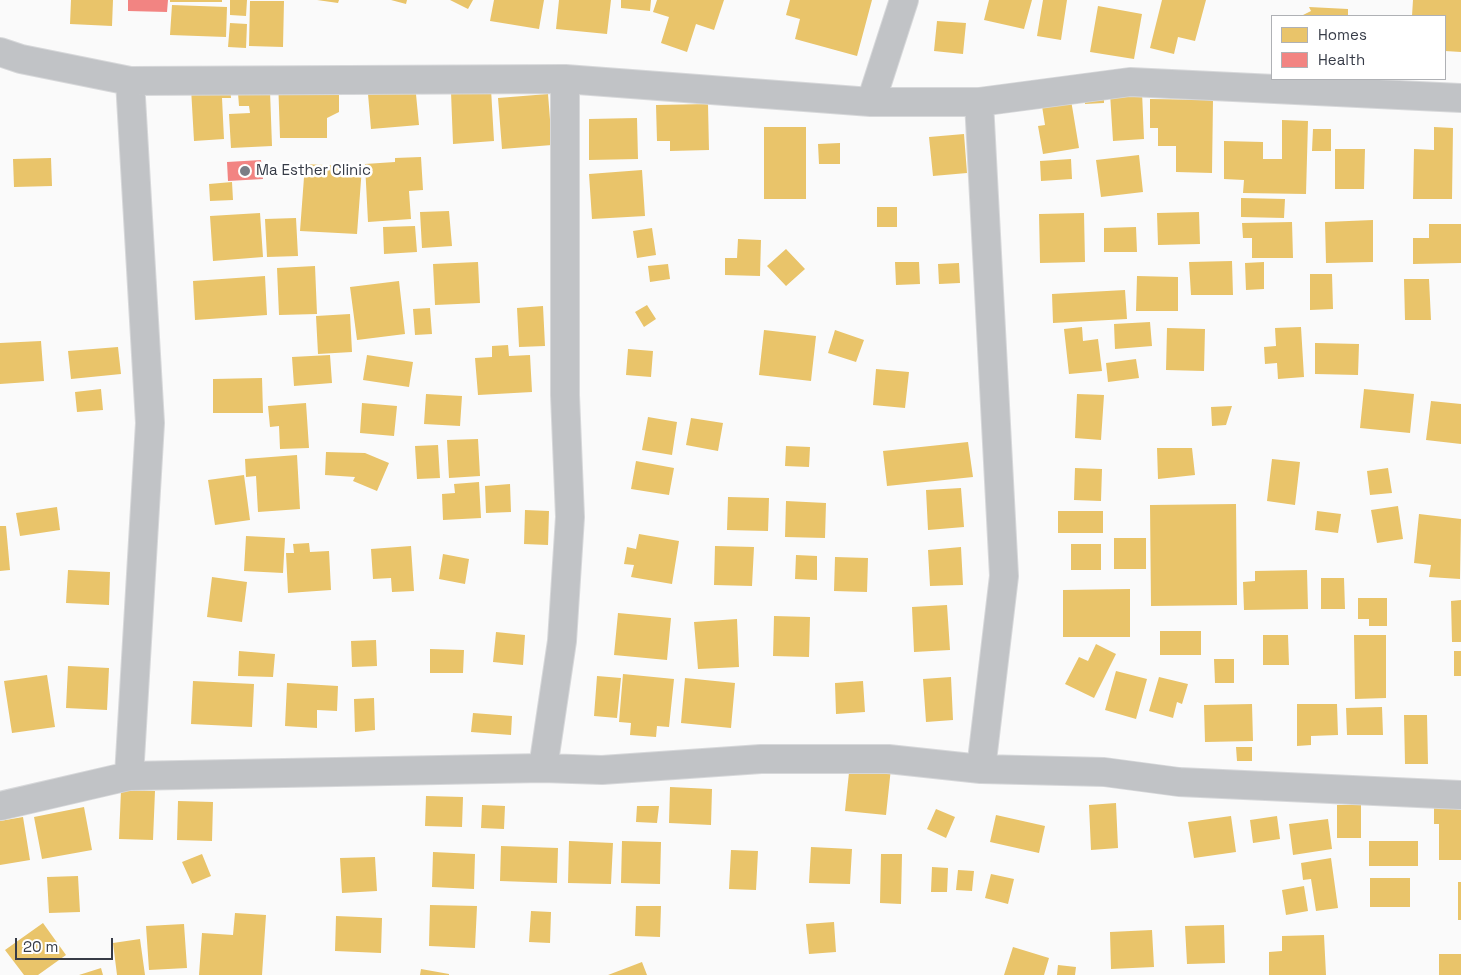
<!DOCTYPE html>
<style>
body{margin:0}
#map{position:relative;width:1461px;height:975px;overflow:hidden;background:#fafafa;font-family:"Space Grotesk",sans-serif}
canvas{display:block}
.legend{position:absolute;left:1271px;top:15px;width:175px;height:65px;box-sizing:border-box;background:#fff;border:1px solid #afb1b5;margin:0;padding:6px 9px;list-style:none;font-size:15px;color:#363b47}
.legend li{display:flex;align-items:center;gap:10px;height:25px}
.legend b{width:25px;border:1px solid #afb1b5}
.scale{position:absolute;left:15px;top:938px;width:98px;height:22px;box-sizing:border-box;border:2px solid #363b47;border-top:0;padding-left:6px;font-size:15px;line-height:18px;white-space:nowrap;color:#363b47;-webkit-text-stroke:4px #fff;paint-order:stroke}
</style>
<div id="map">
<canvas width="1461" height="975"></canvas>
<ul class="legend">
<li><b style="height:14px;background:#e9c46a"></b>Homes</li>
<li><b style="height:14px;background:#f28482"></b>Health</li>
</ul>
<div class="scale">20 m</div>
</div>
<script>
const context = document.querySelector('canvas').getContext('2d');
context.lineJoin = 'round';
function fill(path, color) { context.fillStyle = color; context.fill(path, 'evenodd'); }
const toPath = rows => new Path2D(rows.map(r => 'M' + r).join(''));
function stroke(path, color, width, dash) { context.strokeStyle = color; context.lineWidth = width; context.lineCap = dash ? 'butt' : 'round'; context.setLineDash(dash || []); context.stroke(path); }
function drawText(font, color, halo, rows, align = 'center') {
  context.font = font + ' "Space Grotesk",sans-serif'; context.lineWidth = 5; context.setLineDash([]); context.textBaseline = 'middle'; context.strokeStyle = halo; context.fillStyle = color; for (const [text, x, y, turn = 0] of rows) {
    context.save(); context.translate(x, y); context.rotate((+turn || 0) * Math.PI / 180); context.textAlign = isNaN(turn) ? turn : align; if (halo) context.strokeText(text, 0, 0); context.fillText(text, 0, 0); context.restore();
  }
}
const homes = toPath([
 [71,0,113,0,112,26,70,24],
 [170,0,222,0,222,2,170,2],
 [230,0,247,0,246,16,230,15],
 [317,0,339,0,338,3],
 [391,0,407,0,406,4],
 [450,0,473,0,468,9],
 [494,0,544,0,539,29,490,21],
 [559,0,611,0,607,34,556,29],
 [621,0,651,0,650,11,621,8],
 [657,0,724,0,714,30,696,24,687,52,661,43,669,17,653,12],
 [790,0,872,0,857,56,795,39,800,19,786,15],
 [989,0,1032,0,1024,29,984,20],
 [1043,0,1067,0,1061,40,1037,36],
 [1162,0,1206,0,1195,41,1178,37,1174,54,1150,48],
 [1413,0,1461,0,1461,52,1445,51,1445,16,1412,16],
 [250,1,284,1,283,47,249,46],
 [172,5,227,7,226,37,170,35],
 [1098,6,1142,14,1134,59,1090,52],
 [1309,7,1348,9,1348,16,1301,16,1311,11],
 [937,21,966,23,963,54,934,51],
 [230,23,247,24,246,48,228,47],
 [339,76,339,112,327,118,327,138,280,138,278,78],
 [1068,82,1079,148,1043,154,1038,126,1045,125,1039,87],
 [415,84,419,125,371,129,368,94,389,92],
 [230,86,231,98,222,98,224,139,194,141,191,88],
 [1104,88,1104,103,1085,104,1084,89],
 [491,89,494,141,453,144,451,92],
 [270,91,272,146,231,148,229,114,250,113,249,106,239,106,238,93],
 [1142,92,1144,139,1113,141,1110,93],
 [548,94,552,145,502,149,498,98],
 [1150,99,1213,100,1212,173,1176,172,1176,146,1158,146,1158,128,1150,128],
 [708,104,709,150,670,151,670,141,657,141,656,105],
 [637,118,638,159,589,160,589,119],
 [1282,120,1308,121,1306,194,1243,193,1244,180,1224,179,1224,141,1263,142,1263,159,1282,159],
 [764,127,806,127,806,199,764,199],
 [1434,127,1453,128,1452,199,1413,199,1414,149,1434,150],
 [1313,129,1331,129,1331,151,1312,151],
 [964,134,967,173,933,176,929,137],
 [840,143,840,164,819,164,818,144],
 [1335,149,1365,149,1364,189,1335,189],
 [1139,155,1143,192,1101,197,1096,160],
 [421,157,423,190,409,191,411,219,368,222,365,164,395,162,395,158],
 [51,158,52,186,14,187,13,159],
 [1071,159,1072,179,1041,181,1040,161],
 [305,164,362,167,357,234,300,231],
 [642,170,645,216,592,219,589,174],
 [232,182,233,200,210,201,209,184],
 [1241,198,1285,199,1284,218,1241,217],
 [877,207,897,207,897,227,877,227],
 [449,211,452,246,422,248,420,212],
 [1199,212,1200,244,1158,245,1157,213],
 [260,213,263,257,213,261,210,216],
 [1084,213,1085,262,1040,263,1039,214],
 [296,218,298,256,267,257,265,219],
 [1373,220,1373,262,1326,263,1325,222],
 [1292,222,1293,258,1252,258,1252,238,1243,238,1242,223],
 [1429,224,1461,224,1461,263,1413,264,1413,238,1429,238],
 [415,226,417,252,384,254,383,227],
 [1136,227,1137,252,1104,252,1104,228],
 [652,228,656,255,637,258,633,231],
 [738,239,761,240,760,276,725,275,725,258,737,258],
 [786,249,805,269,786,286,767,266],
 [1232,261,1233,295,1191,295,1189,262],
 [478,262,480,303,435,305,433,264],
 [895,262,919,262,920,284,896,285],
 [1264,262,1264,289,1246,290,1245,263],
 [959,263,960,283,939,284,938,264],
 [668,264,670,279,650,282,648,266],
 [315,266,317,314,279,315,277,268],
 [1310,274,1332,274,1333,309,1310,310],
 [265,276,267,315,195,320,193,281],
 [1137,276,1178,277,1178,311,1136,311],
 [1404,279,1429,279,1431,320,1405,320],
 [399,281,405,334,357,340,350,287],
 [1125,290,1127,319,1053,323,1052,294],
 [647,305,656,319,644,327,635,312],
 [543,306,545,346,519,347,517,308],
 [430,308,432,334,415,335,413,309],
 [350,314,352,352,318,354,316,316],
 [1150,322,1152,346,1115,349,1114,324],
 [1082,327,1083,341,1098,339,1102,371,1069,374,1064,329],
 [1301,327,1304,377,1278,379,1277,363,1265,364,1264,347,1276,346,1275,328],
 [1167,328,1205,329,1204,371,1166,370],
 [764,330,816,336,811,381,759,375],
 [835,330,864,340,856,362,828,353],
 [41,341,44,381,0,384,0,343],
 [1315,343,1359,344,1358,375,1315,374],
 [508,345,509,356,530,355,532,392,478,395,475,358,492,357,492,346],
 [118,347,121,374,71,379,68,351],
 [628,349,653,351,651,377,626,375],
 [330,355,332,383,294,386,292,357],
 [367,355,413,362,409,387,363,380],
 [1136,359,1139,378,1108,382,1106,363],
 [876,369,909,372,905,408,873,405],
 [262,378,263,413,213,413,213,379],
 [101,389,103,410,77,412,75,392],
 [1364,389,1414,394,1410,433,1360,428],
 [426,394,462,396,460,426,424,424],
 [1077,394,1104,395,1101,440,1075,438],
 [1431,401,1461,404,1461,444,1426,440],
 [306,403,309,448,280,449,279,426,270,427,268,406],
 [362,403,397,406,394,436,360,433],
 [1232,406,1226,425,1212,426,1211,407],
 [648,417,677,422,672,455,642,450],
 [691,418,723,423,718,451,686,445],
 [478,439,480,476,449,478,447,440],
 [968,442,973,477,887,486,883,451],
 [438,445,440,478,417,479,415,446],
 [786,446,810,447,809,467,785,466],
 [1157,448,1192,448,1195,475,1158,479],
 [326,452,365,453,389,463,377,491,353,481,355,477,325,475],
 [297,455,300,509,258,512,256,476,246,477,245,459],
 [1272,459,1300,462,1295,505,1267,501],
 [636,461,674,468,669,495,631,489],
 [1075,468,1102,469,1101,501,1074,500],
 [1388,468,1392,493,1370,495,1367,471],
 [244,475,250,520,215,525,208,480],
 [479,482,481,518,443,520,442,494,455,493,454,484],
 [510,484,511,512,486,513,485,486],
 [961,488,964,527,928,530,926,490],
 [728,497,769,498,768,531,727,530],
 [786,501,826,503,825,538,785,537],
 [1236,504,1237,605,1151,606,1150,505],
 [1398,506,1403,539,1377,543,1371,510],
 [57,507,60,530,20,536,16,513],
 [525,510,549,511,548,545,524,544],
 [1058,511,1103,511,1103,533,1058,533],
 [1317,511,1341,514,1338,533,1315,530],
 [1419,514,1461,519,1460,579,1429,577,1431,565,1414,563],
 [0,526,6,526,10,570,0,571],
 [639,534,679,541,672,584,631,577,634,565,624,564,627,547,636,549],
 [246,536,285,538,283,573,244,571],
 [1114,538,1146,538,1146,569,1114,569],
 [309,543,310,552,329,551,331,590,288,593,286,553,294,553,293,544],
 [1071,544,1101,544,1101,570,1071,570],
 [411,546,414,591,392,592,391,578,373,579,371,549],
 [715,546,754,547,752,586,714,585],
 [961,547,963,585,930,586,928,550],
 [443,554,469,559,465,584,439,579],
 [796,555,817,556,817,580,795,579],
 [835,557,868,558,867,592,834,591],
 [68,570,110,572,109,605,66,603],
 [1307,570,1308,609,1244,610,1243,582,1255,581,1255,571],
 [212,577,247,582,242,622,207,617],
 [1321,578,1344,578,1345,609,1321,609],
 [1130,589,1130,637,1063,637,1063,590],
 [1358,598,1387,598,1387,626,1369,626,1369,619,1358,619],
 [1461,600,1461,642,1452,642,1451,601],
 [947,605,950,650,914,652,912,607],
 [618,613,671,618,667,660,614,655],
 [774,616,810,617,809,657,773,656],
 [737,619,739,667,698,669,694,622],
 [1160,631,1201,631,1201,655,1160,655],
 [496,632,525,635,523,665,493,662],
 [1263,635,1288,635,1289,665,1263,665],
 [1354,635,1386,635,1386,698,1355,699],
 [376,640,377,666,352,667,351,641],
 [1096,644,1116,654,1094,698,1065,684,1079,657,1088,661],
 [430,649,464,650,463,673,430,673],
 [239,651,275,654,273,677,238,676],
 [1454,651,1461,651,1461,676,1454,676],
 [1214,659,1234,659,1234,683,1215,683],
 [68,666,109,668,107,710,66,708],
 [1116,671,1147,679,1136,719,1105,710],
 [623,674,674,679,669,727,657,726,656,737,630,735,631,723,619,722],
 [47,675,55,727,12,733,4,681],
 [597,676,621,678,617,718,594,716],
 [951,677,953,720,926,722,923,679],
 [1159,677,1188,684,1182,704,1177,702,1173,718,1149,711],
 [685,678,735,683,731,728,681,723],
 [193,681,254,684,252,727,191,724],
 [863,681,865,712,836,714,835,683],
 [287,683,338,686,337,711,317,710,317,728,285,726],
 [374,698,375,730,355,732,354,699],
 [1252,704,1253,741,1205,742,1204,705],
 [1297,704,1337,704,1338,735,1311,736,1311,745,1297,746],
 [1382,707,1383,735,1347,735,1346,708],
 [473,713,512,716,511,735,471,732],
 [1404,715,1427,715,1428,764,1405,764],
 [1236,747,1252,747,1252,761,1237,761],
 [850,763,891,768,886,815,845,811],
 [670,787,712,789,711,825,669,823],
 [121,790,155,791,153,840,119,839],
 [426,796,463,797,462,827,425,826],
 [178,801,213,802,212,841,177,840],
 [1116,803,1118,848,1091,850,1089,805],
 [482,805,505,806,504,829,481,828],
 [1337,805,1361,805,1361,838,1337,838],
 [637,806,659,806,657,823,636,822],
 [84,807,92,850,42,859,34,817],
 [1434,807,1461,807,1461,860,1439,860,1439,824,1434,824],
 [936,809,955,817,946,838,927,829],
 [996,815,1045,826,1039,853,990,842],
 [1231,816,1236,852,1194,858,1188,822],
 [1277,816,1280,839,1253,843,1250,820],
 [23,817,30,860,0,865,0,821],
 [1328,819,1332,849,1293,855,1289,824],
 [569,841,613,843,611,884,568,883],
 [622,841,661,842,660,884,621,883],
 [1369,841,1418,841,1418,866,1369,866],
 [501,846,558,848,557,883,500,881],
 [811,847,852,849,850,884,809,883],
 [731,850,758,851,756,890,729,889],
 [433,852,475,854,474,889,432,887],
 [202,854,211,876,192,884,182,862],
 [881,854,902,854,901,904,880,903],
 [375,857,377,891,342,893,340,858],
 [1331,858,1338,908,1316,911,1311,879,1303,880,1301,863],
 [932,867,948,868,947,892,931,892],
 [958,870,974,871,972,891,956,890],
 [991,874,1014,879,1008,904,985,898],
 [78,876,80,912,49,913,47,877],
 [1370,878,1410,878,1410,907,1370,907],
 [1458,882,1461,882,1461,920,1458,920],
 [1304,886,1308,911,1286,915,1282,890],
 [430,905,477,906,475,948,429,946],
 [636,906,661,906,660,937,635,936],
 [531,911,551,912,550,943,529,942],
 [235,913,266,915,262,975,199,975,202,933,233,935],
 [336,916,382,918,381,953,335,951],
 [834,922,836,952,809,954,806,924],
 [43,923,66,955,38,975,24,975,5,950],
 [184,924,187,968,149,970,146,926],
 [1224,925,1225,963,1187,964,1185,926],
 [1152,930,1154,967,1111,969,1110,932],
 [1324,935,1326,975,1269,975,1269,952,1282,951,1282,936],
 [140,939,145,975,117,975,113,943],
 [1013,947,1049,958,1044,975,1004,975],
 [1439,954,1461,954,1461,975,1439,975],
 [642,962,647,975,608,975],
 [1058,965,1076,967,1075,975,1057,975],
 [101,968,103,975,79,975],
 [421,969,449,974,449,975,420,975]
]);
const health = toPath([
 [128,0,168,0,167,12,128,11],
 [261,160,263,179,228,181,227,162]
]);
const street = toPath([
 [0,52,21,59,130,81,565,79,871,102,979,102,1130,82,1461,98],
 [871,102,904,0],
 [979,102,1004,576,981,769],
 [543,768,562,641,570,517,565,395,565,79],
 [129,776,150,423,130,81],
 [0,806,129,776,543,768,602,770,761,759,888,759,981,769,1104,772,1179,782,1461,795]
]);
const markers = [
 [245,171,6,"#7b7e86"]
];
const poiNames = [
 ["Ma Esther Clinic",256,171]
];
fill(homes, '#e9c46a');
fill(health, '#f28482');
stroke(street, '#d7d8da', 30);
stroke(street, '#c1c3c6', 28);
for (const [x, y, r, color] of markers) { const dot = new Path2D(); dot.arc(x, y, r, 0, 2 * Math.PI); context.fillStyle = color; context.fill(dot); stroke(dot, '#fff', 2); }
drawText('15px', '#363b47', '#fff', poiNames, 'left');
</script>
